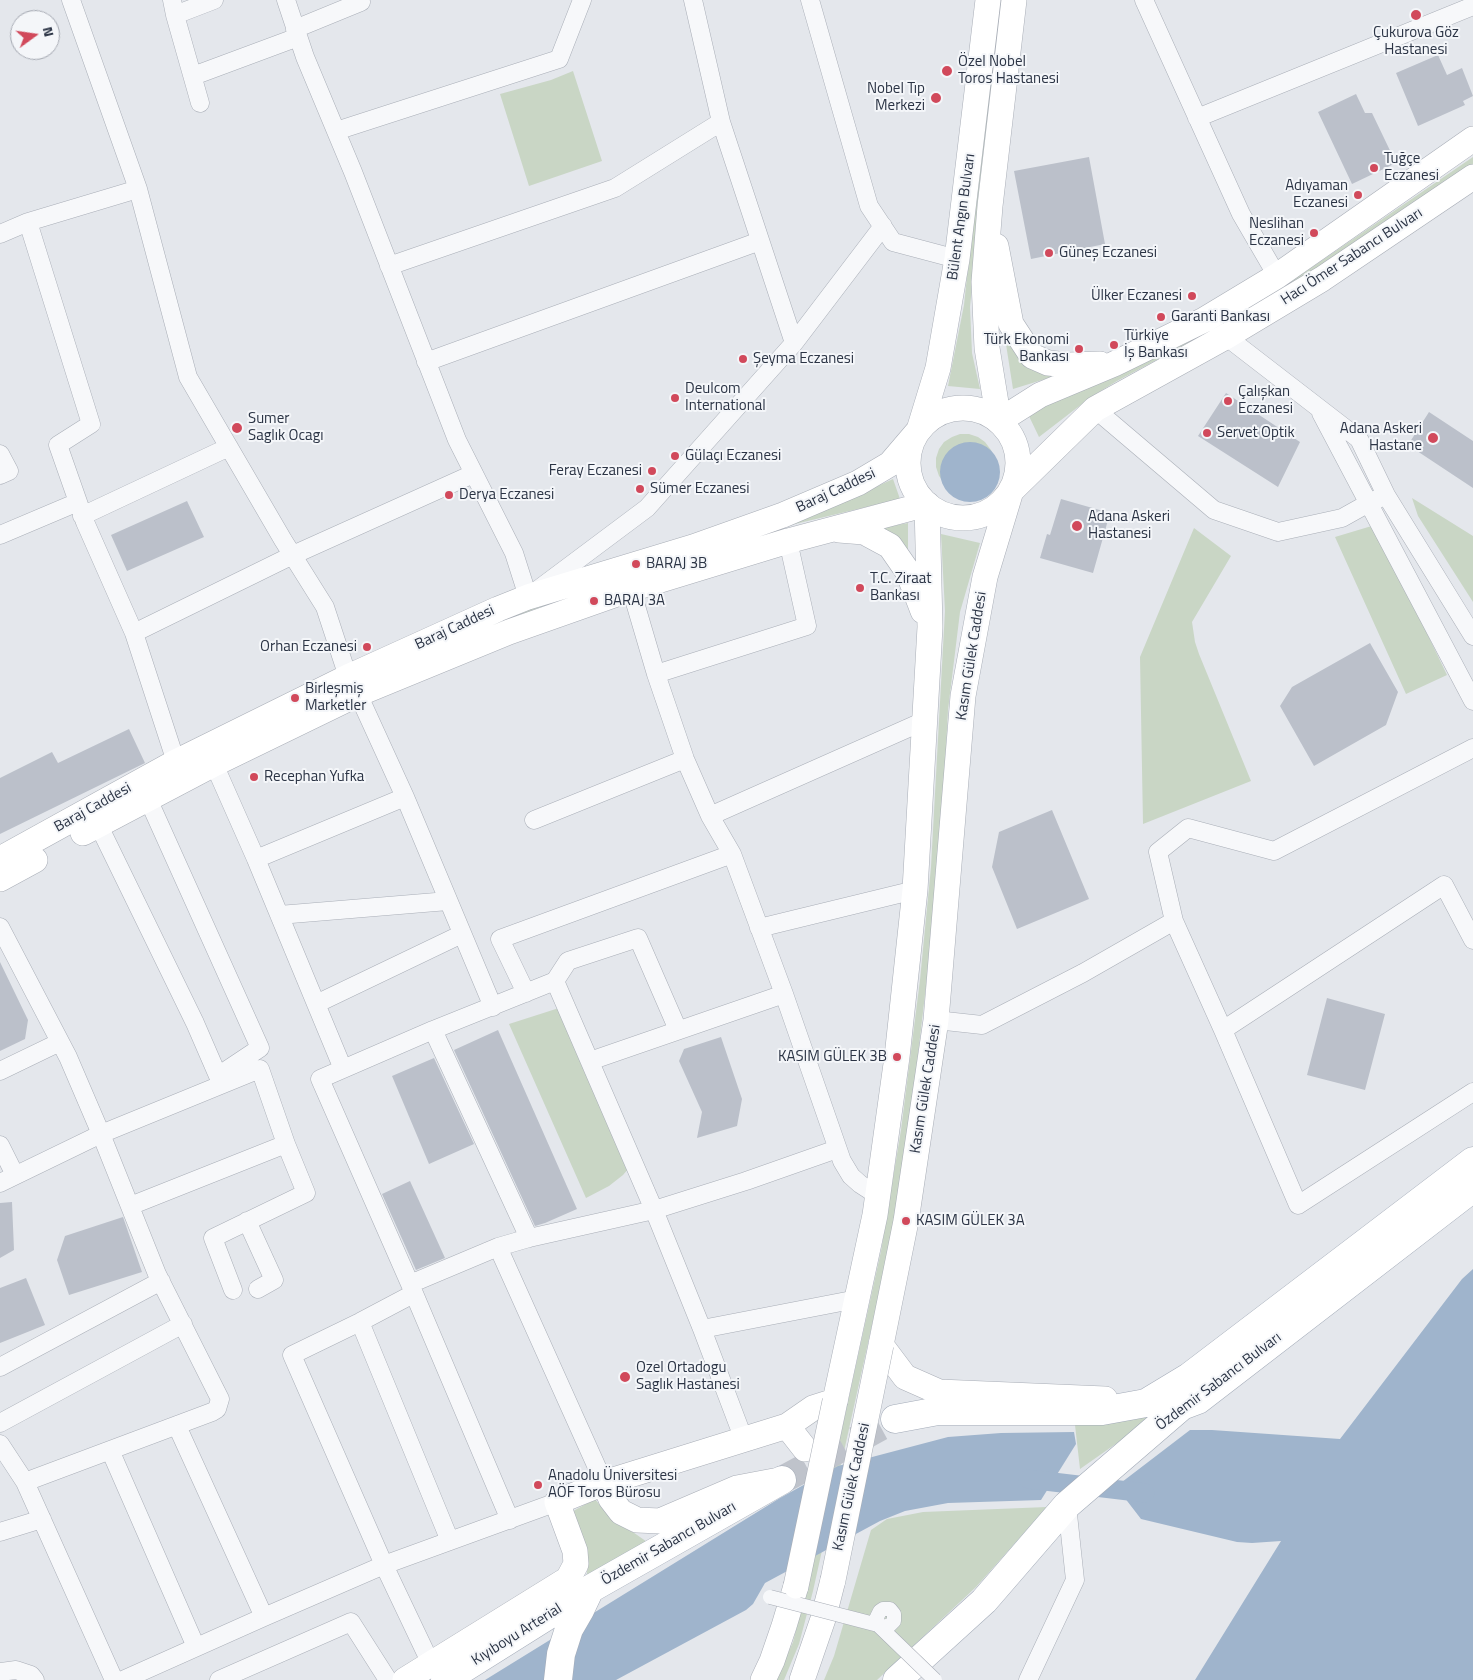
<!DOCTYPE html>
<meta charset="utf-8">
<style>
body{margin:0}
#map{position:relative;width:1473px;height:1680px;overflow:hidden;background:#e4e7ec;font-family:"Titillium Web",sans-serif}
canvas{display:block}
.north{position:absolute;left:10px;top:10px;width:50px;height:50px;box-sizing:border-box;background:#f4f6f9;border:1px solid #a4a8b1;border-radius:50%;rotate:76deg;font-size:14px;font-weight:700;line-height:20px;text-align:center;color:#2b3445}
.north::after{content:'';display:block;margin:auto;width:18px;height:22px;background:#d1495b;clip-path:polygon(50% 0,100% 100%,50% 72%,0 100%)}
</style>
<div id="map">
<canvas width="1473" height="1680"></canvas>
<div class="north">N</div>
</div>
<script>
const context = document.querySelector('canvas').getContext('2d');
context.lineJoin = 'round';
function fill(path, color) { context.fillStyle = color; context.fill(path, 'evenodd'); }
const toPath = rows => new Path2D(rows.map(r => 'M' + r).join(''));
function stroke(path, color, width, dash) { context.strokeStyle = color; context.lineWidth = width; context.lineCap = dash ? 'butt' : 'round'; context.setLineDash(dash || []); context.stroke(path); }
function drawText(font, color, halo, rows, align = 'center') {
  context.font = font + ' "Titillium Web",sans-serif'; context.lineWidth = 4; context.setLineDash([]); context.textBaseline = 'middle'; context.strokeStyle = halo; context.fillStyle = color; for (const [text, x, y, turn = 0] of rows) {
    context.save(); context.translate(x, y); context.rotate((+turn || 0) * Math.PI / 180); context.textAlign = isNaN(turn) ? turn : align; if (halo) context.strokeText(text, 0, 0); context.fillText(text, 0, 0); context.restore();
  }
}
const green = toPath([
 [996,0,1002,0,997,31,970,307,972,353,980,389,948,386,964,305],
 [573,71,602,161,529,186,500,94,551,80],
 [1473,157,1473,164,1366,237,1232,321,1229,317,1305,272],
 [1003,325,1068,372,1013,389],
 [1193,333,1196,339,1117,381,1091,397,1039,437,1027,412],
 [960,434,969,434,978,437,985,442,991,450,993,458,946,484,939,476,936,467,936,458,939,449,944,442,952,437],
 [893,479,900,499,795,524,717,551,576,594,528,612,388,669,528,610,845,501],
 [1412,498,1473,536,1473,602,1418,516],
 [908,523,908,556,871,530],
 [1375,525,1447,675,1406,694,1335,537],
 [1194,528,1231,556,1192,622,1195,642,1199,654,1251,781,1143,824,1140,657],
 [941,534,980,543,960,612,948,710,940,867,909,1131,888,1253,813,1591,799,1644,784,1680,776,1680,793,1642,808,1584,881,1251,901,1130,920,980,931,867,945,611],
 [559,1008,629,1168,623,1175,609,1186,586,1198,509,1024],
 [1154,1409,1157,1415,1080,1469,1075,1425,1123,1421],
 [595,1499,607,1514,650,1544,586,1581,588,1563,566,1515],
 [1047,1507,976,1587,877,1680,824,1680,834,1656,871,1530,887,1519,923,1512]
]);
const water = toPath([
 '940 472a30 30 0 1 1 60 0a30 30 0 1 1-60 0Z',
 [1473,1269,1473,1680,1195,1680,1281,1541,1252,1543,1237,1542,1141,1519,1121,1493,1122,1482,1190,1430,1212,1430,1340,1439,1462,1279],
 [1074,1432,1076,1444,1041,1500,948,1503,905,1511,880,1521,765,1583,753,1604,746,1610,616,1680,485,1680,780,1498,838,1466,948,1437,1001,1433]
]);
const canal = toPath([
 [1028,1479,1145,1493]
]);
const building = toPath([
 [1438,55,1447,75,1462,68,1473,96,1463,101,1465,105,1418,126,1396,73],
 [1356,94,1365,113,1372,113,1396,163,1352,184,1318,112],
 [1089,157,1105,244,1031,259,1014,171],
 [1226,393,1300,442,1278,487,1198,436],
 [1429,412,1473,441,1473,488,1408,445],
 [1061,499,1110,513,1093,573,1040,558,1047,534,1050,535],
 [187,501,204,537,127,571,111,535],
 [1370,643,1398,692,1386,725,1314,766,1280,706,1292,687],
 [129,729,145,763,0,834,0,778,52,752,58,763],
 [1052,810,1089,899,1017,929,992,867,999,832],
 [0,962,28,1020,25,1039,0,1051],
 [1327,998,1385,1014,1365,1090,1307,1075],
 [498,1030,577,1209,545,1223,535,1226,454,1050],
 [721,1037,742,1099,737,1126,697,1138,702,1112,679,1061,684,1049],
 [434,1058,474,1144,429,1164,392,1076],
 [410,1181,445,1258,416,1270,382,1194],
 [12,1202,14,1250,0,1258,0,1203],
 [123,1217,142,1272,69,1295,57,1260,65,1236],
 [26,1278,45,1325,0,1343,0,1288]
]);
const primaryTunnel = toPath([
 [782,1480,895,1419]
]);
const minor = toPath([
 [71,0,138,189,188,377,283,540,325,607,348,677],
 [172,0,175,15],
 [286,0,305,57,353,172,457,440,514,553,528,597,647,508,794,343,883,226],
 [693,0,721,122,794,343],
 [810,0,869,206,893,242,957,259],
 [1144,0,1241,214,1277,276],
 [295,29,361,2],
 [193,76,298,37],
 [200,103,175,15,214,0],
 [1197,118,1473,6],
 [336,131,559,59,582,0],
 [28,222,91,424,58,445,85,522,134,633,176,762],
 [0,234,28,222,138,189],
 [389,266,615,188,721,122],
 [1219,331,1359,439,1386,495,1473,636],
 [426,362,760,241],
 [1095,409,1214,510,1278,532,1342,518,1367,504,1386,495],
 [1321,413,1473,701],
 [0,454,9,471,0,475],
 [82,516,229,447],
 [0,535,78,502],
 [631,589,656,674,685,759,710,816,732,854,784,994,842,1161,851,1176,860,1184,877,1195],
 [134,633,293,555,473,474],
 [656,674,807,626,788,541],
 [358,694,405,797,493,1007],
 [214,764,256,859,343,1069],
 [710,816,924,721],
 [534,820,685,759],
 [98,824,195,1023,218,1076,260,1048,148,799],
 [256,859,405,797],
 [279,915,448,901],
 [1174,921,1223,1030,1298,1205,1473,1092],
 [0,927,68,1057,101,1134,157,1274,220,1399,217,1409,212,1412,25,1482],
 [759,928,915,890],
 [555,981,654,1210,702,1329,744,1440],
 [526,993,500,939,732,854],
 [316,1004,462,934],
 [936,1020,982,1025,1083,973,1174,921,1158,852,1188,828,1274,851,1473,748],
 [433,1030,529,1238],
 [1223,1030,1444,885,1473,940],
 [590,1061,784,994],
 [0,1071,60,1042],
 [0,1145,15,1175],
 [0,1183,101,1134,260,1069,286,1144,130,1206],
 [247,1221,274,1280,258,1289],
 [498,1247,604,1483],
 [410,1284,498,1247,529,1238,654,1210,746,1181,837,1149],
 [233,1290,213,1238,306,1193,286,1144],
 [413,1294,360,1322,292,1355,384,1565,431,1664],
 [360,1322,450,1541],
 [702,1329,857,1299],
 [0,1367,161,1281],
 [0,1423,183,1324],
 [177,1426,264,1617],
 [0,1444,25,1482,114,1680],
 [110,1450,196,1647],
 [510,1520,410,1284,320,1079,433,1030,555,981,568,961,638,938,678,1030],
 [0,1532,42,1519],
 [0,1672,16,1670,31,1675,35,1680],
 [123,1680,264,1617,384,1565,557,1502],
 [219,1680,351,1622,388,1680],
 [1028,1680,1075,1580,1067,1505]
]);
const secondary = toPath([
 [996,246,1011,324,1032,356,1048,363,1069,365,1100,364],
 '908 463a55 55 0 1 1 110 0a55 55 0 1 1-110 0Z',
 [999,421,1040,395,1114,364,1204,320,1277,276,1473,139],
 [999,421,987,348,984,282,990,206,1014,0],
 [839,530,864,532,890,546,908,572,923,611],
 [83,833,214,764,358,694,509,632,631,589,788,541,927,504],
 [0,859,176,762,348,677,498,609,528,597,693,547,783,515,858,483,890,464,919,430,938,368,957,259,988,0],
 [0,879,35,860],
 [1105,1399,939,1392,905,1377,881,1345,906,1221,936,1020,963,696,985,577,1011,491,1095,409,1227,336,1322,279,1473,177],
 [787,1426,805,1449],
 [604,1483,611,1499,621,1512,637,1520,660,1521,737,1488,774,1481],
 [405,1680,568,1579,576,1564,575,1551,557,1502,604,1483,787,1426,813,1408,835,1401,875,1215,897,1057,915,890,930,627,927,504],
 [763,1680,772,1661,784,1626,796,1586],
 [802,1680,823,1619,833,1580]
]);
const primary = toPath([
 [895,1419,938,1411,1102,1411,1146,1403,1189,1377,1473,1161],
 [445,1680,590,1589,782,1480],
 [558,1680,561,1654,569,1629,580,1610,590,1589],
 [897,1680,984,1601,1067,1505,1182,1406,1198,1400,1473,1188]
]);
const pedestrianBridge = toPath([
 [770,1597,878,1625,884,1627,890,1625,894,1621,894,1614,890,1609,883,1609,880,1611,877,1617,878,1625,935,1680]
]);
const secondaryBridge = toPath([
 [833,1580,881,1345],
 [796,1586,835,1401]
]);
const markers = [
 [1416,15,6,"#d1495b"],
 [947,71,6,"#d1495b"],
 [936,98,6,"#d1495b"],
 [1374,168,5,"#d1495b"],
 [1358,195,5,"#d1495b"],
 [1314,233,5,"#d1495b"],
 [1049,253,5,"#d1495b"],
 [1192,296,5,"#d1495b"],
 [1161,317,5,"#d1495b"],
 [1114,345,5,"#d1495b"],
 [1079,349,5,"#d1495b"],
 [743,359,5,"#d1495b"],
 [675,398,5,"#d1495b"],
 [1228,401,5,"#d1495b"],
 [237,428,6,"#d1495b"],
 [1207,433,5,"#d1495b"],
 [1433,438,6,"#d1495b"],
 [675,456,5,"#d1495b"],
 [652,471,5,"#d1495b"],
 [640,489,5,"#d1495b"],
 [449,495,5,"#d1495b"],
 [1077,526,6,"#d1495b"],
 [636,564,5,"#d1495b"],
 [860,588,5,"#d1495b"],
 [594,601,5,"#d1495b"],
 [367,647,5,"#d1495b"],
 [295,698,5,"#d1495b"],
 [254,777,5,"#d1495b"],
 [897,1057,5,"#d1495b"],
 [906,1221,5,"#d1495b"],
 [625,1377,6,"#d1495b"],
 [538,1485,5,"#d1495b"]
];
const poiNames = [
 ["Çukurova Göz",1416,33,"center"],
 ["Hastanesi",1416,50,"center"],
 ["Özel Nobel",958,62],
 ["Toros Hastanesi",958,79],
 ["Nobel Tıp",925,89,"right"],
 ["Merkezi",925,106,"right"],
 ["Tuğçe",1384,159],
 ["Eczanesi",1384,176],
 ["Adıyaman",1348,186,"right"],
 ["Eczanesi",1348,203,"right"],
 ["Neslihan",1304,224,"right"],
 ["Eczanesi",1304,241,"right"],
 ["Güneş Eczanesi",1059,253],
 ["Ülker Eczanesi",1182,296,"right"],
 ["Garanti Bankası",1171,317],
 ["Türkiye",1124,336],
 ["İş Bankası",1124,353],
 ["Türk Ekonomi",1069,340,"right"],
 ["Bankası",1069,357,"right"],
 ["Şeyma Eczanesi",753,359],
 ["Deulcom",685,389],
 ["International",685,406],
 ["Çalışkan",1238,392],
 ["Eczanesi",1238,409],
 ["Sumer",248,419],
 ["Saglık Ocagı",248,436],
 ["Adana Askeri",1422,429,"right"],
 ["Hastane",1422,446,"right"],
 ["Servet Optik",1217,433],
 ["Gülaçı Eczanesi",685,456],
 ["Feray Eczanesi",642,471,"right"],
 ["Sümer Eczanesi",650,489],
 ["Derya Eczanesi",459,495],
 ["Adana Askeri",1088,517],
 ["Hastanesi",1088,534],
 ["BARAJ 3B",646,564],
 ["T.C. Ziraat",870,579],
 ["Bankası",870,596],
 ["BARAJ 3A",604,601],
 ["Orhan Eczanesi",357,647,"right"],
 ["Birleşmiş",305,689],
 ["Marketler",305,706],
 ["Recephan Yufka",264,777],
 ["KASIM GÜLEK 3B",887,1057,"right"],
 ["KASIM GÜLEK 3A",916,1221],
 ["Ozel Ortadogu",636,1368],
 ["Saglık Hastanesi",636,1385],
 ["Anadolu Üniversitesi",548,1476],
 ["AÖF Toros Bürosu",548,1493]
];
const streetNames = [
 ["Bülent Angın Bulvarı",962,217,-82],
 ["Hacı Ömer Sabancı Bulvarı",1352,257,-33],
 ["Baraj Caddesi",836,491,-25],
 ["Baraj Caddesi",455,628,-25],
 ["Kasım Gülek Caddesi",972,656,-81],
 ["Baraj Caddesi",93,808,-29],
 ["Kasım Gülek Caddesi",926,1089,-81],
 ["Özdemir Sabancı Bulvarı",1219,1382,-37],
 ["Kasım Gülek Caddesi",852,1487,-78],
 ["Özdemir Sabancı Bulvarı",669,1544,-30],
 ["Kıyıboyu Arterial",517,1635,-32]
];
fill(green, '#c9d6c5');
fill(water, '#9fb4cc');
stroke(canal, '#9fb4cc', 19);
fill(building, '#bbc0ca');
stroke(primaryTunnel, '#bfc3cb', 28, [28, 14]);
stroke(minor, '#a9aeb7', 19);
stroke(secondary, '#a9aeb7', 26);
stroke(primary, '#a3abb8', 29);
stroke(minor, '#f7f8fa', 18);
stroke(secondary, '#fff', 25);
stroke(primary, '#fff', 28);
stroke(pedestrianBridge, '#a9aeb7', 15, []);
stroke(secondaryBridge, '#a9aeb7', 26, []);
stroke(pedestrianBridge, '#f7f8fa', 14);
stroke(secondaryBridge, '#fff', 25);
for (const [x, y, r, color] of markers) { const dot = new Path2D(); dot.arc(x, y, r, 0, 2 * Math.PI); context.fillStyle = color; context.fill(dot); stroke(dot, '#f4f6f9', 2); }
drawText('15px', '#2b3445', '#f4f6f9', poiNames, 'left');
drawText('15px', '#2b3445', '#f4f6f9', streetNames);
</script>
